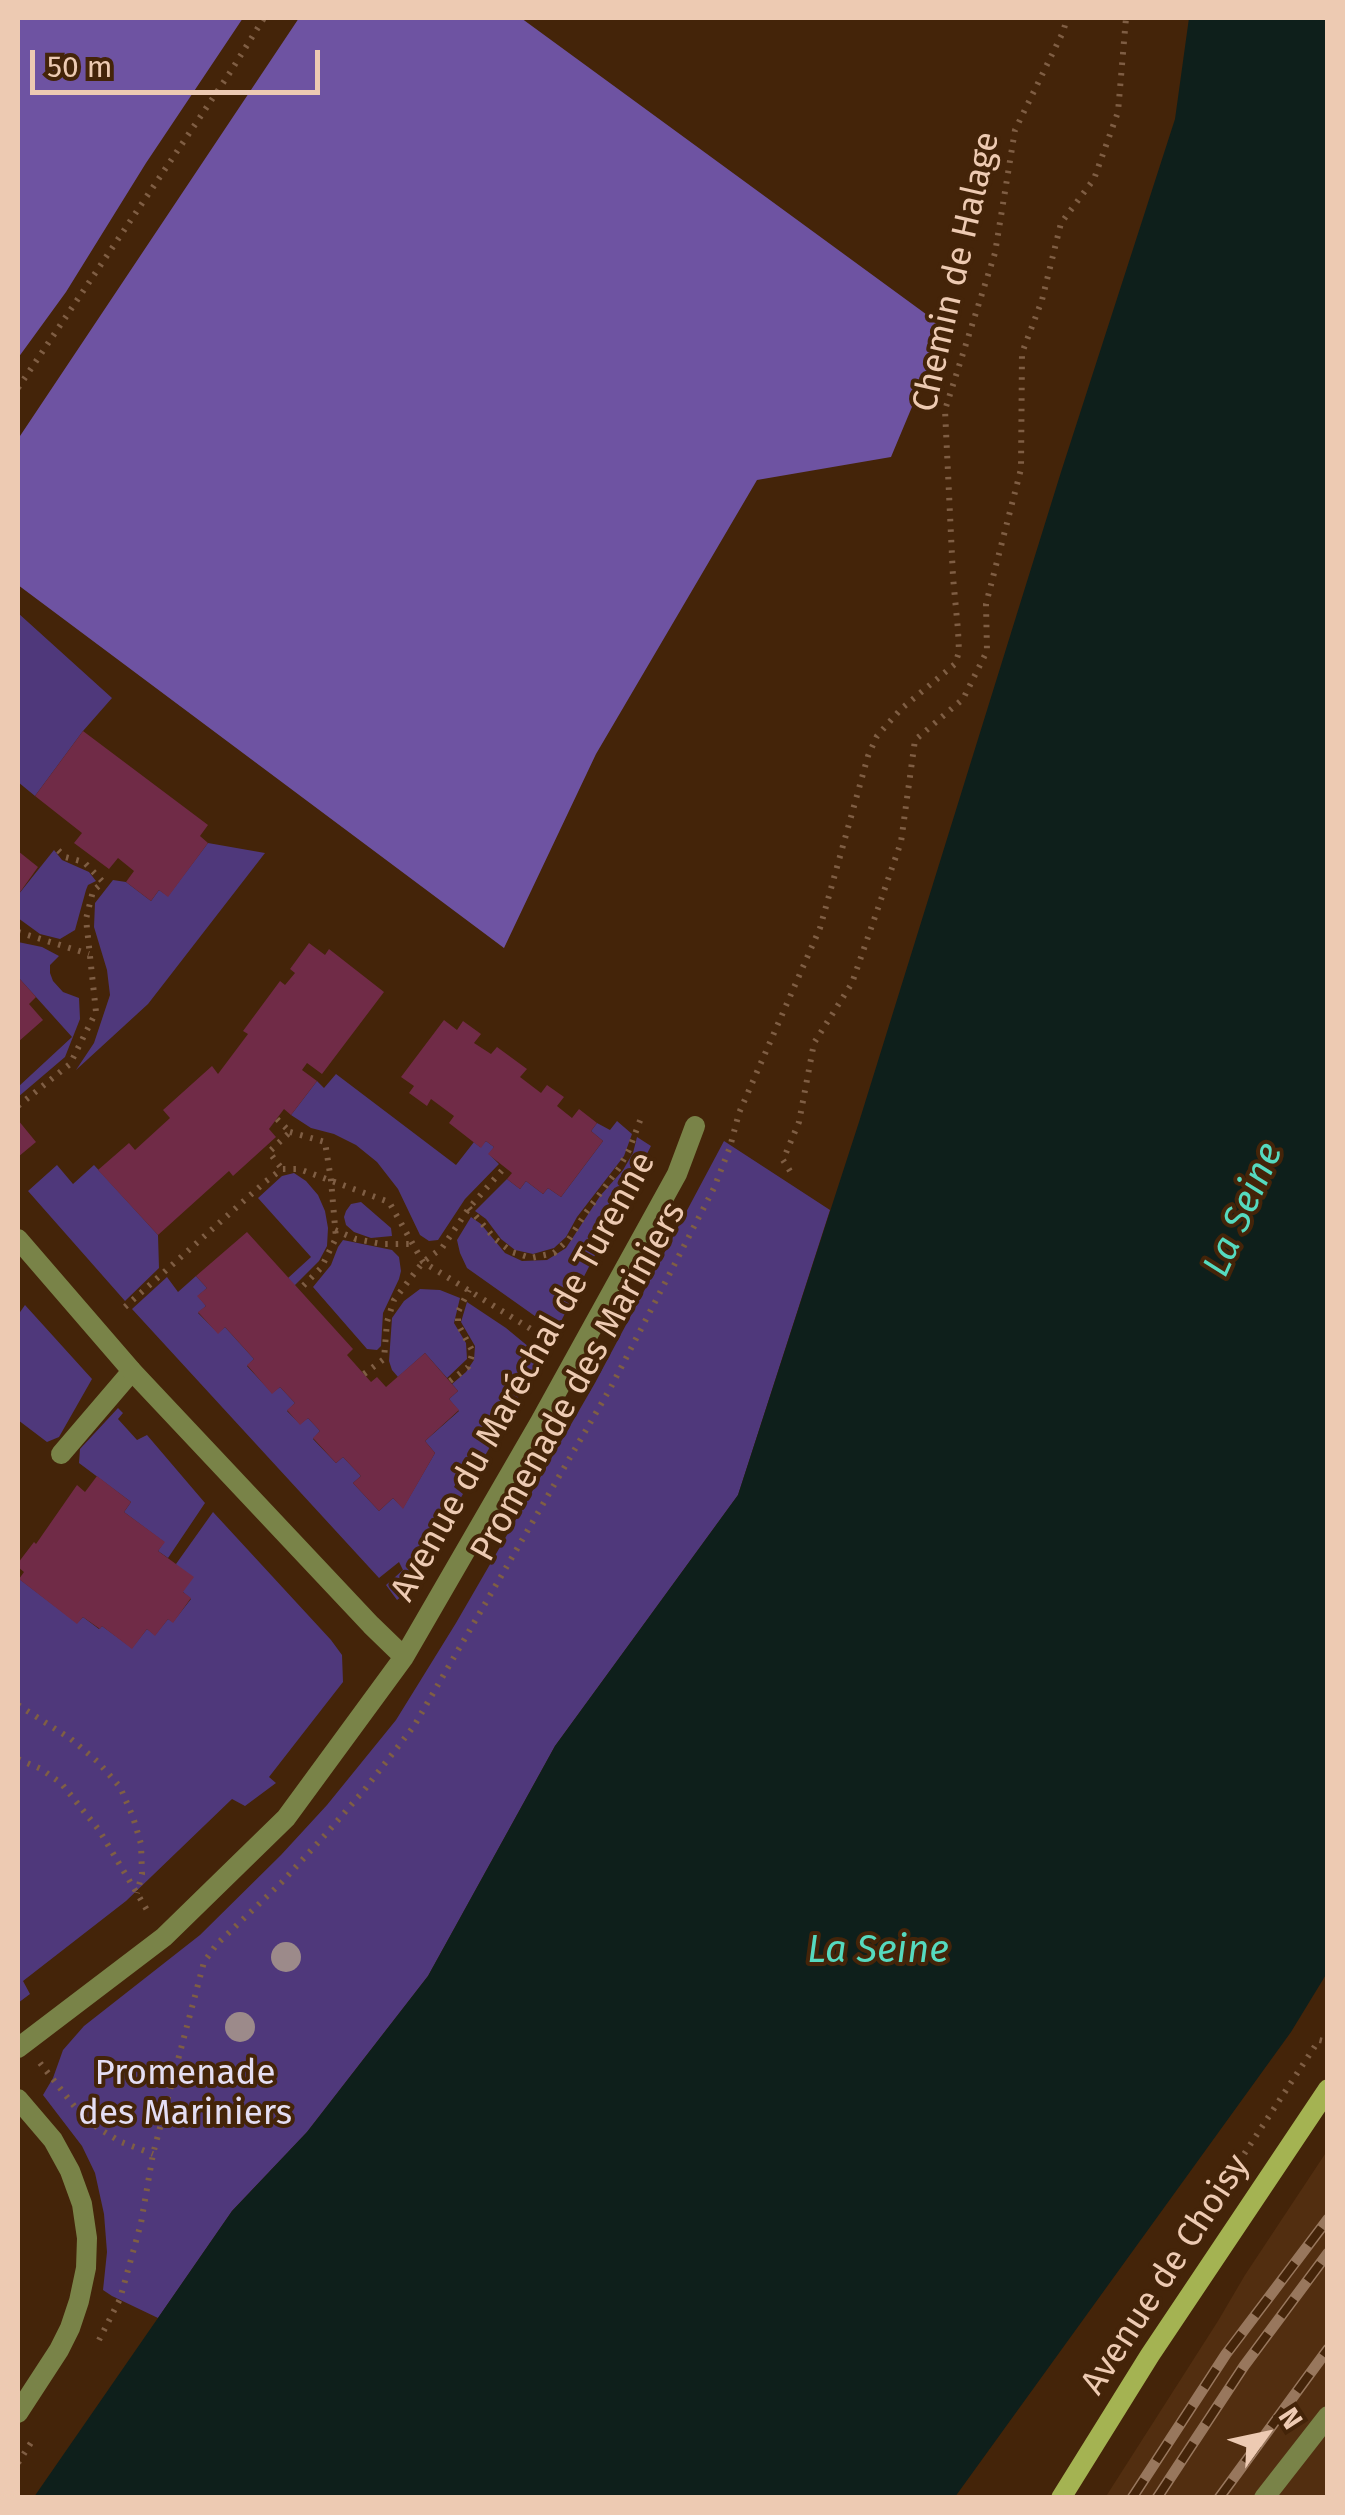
<!DOCTYPE html>
<meta charset="utf-8">
<style>
body{margin:0}
#map{position:relative;width:1345px;height:2515px;overflow:hidden;background:#442409;font-family:"Fira Sans",sans-serif}
canvas{display:block}
.frame{position:absolute;inset:0;border:20px solid #edcab2;pointer-events:none}
.north{position:absolute;left:1215px;top:2385px;width:100px;height:100px;-webkit-text-stroke:8px #442409;paint-order:stroke;rotate:57deg;font-size:28px;font-weight:700;line-height:40px;text-align:center;color:#edcab2}
.north::after{content:'';display:block;margin:auto;width:35px;height:45px;background:#edcab2;clip-path:polygon(50% 0,100% 100%,50% 72%,0 100%)}
.scale{position:absolute;left:30px;top:50px;width:290px;height:45px;box-sizing:border-box;border:5px solid #edcab2;border-top:0;padding-left:12px;font-size:30px;line-height:35px;white-space:nowrap;color:#edcab2;-webkit-text-stroke:8px #442409;paint-order:stroke}
</style>
<div id="map">
<canvas width="1345" height="2515"></canvas>
<div class="frame"></div>
<div class="north">N</div>
<div class="scale">50 m</div>
</div>
<script>
const context = document.querySelector('canvas').getContext('2d');
context.lineJoin = 'round';
function fill(path, color) { context.fillStyle = color; context.fill(path, 'evenodd'); }
const toPath = rows => new Path2D(rows.map(r => 'M' + r).join(''));
function stroke(path, color, width, dash) { context.strokeStyle = color; context.lineWidth = width; context.lineCap = dash ? 'butt' : 'round'; context.setLineDash(dash || []); context.stroke(path); }
function drawText(font, color, halo, rows, align = 'center') {
  context.font = font + ' "Fira Sans",sans-serif'; context.lineWidth = 8; context.setLineDash([]); context.textBaseline = 'middle'; context.strokeStyle = halo; context.fillStyle = color; for (const [text, x, y, turn = 0] of rows) {
    context.save(); context.translate(x, y); context.rotate((+turn || 0) * Math.PI / 180); context.textAlign = isNaN(turn) ? turn : align; if (halo) context.strokeText(text, 0, 0); context.fillText(text, 0, 0); context.restore();
  }
}
const built = toPath([
 [1327,2151,1327,2497,1105,2498,1218,2321,1245,2275]
]);
const green = toPath([
 [18,613,112,698,83,731,35,796,18,782],
 [208,843,265,853,148,1004,76,1070,94,1043,110,995,107,970,94,927,95,903,113,880,126,882,151,901,159,890,168,896],
 [54,850,62,860,89,872,96,881,88,885,86,890,75,930,60,939,40,934,18,918,18,895],
 [18,942,42,947,59,956,50,965,50,973,53,981,63,992,79,998,80,1019,65,1057,18,1097,18,1087,72,1037,18,977],
 [336,1074,456,1165,474,1142,480,1147,486,1141,494,1147,489,1154,499,1164,465,1199,438,1240,429,1241,420,1235,398,1189,377,1162,356,1145,334,1134,311,1128,291,1115,317,1081,324,1088],
 [617,1121,632,1134,624,1156,577,1217,566,1237,554,1248,533,1254,515,1250,501,1239,486,1219,475,1211,507,1179,520,1189,526,1181,543,1194,548,1188,561,1197,603,1141,591,1131,597,1123,610,1130],
 [637,1137,651,1146,556,1331,467,1268,460,1253,457,1240,471,1217,481,1224,505,1253,522,1261,547,1260,566,1248,600,1196,623,1170,633,1153],
 [724,1141,830,1210,738,1495,555,1746,428,1976,307,2132,232,2211,158,2318,112,2296,103,2290,107,2252,104,2214,95,2173,82,2146,43,2095,53,2078,63,2050,84,2026,200,1935,281,1855,327,1805,396,1720,456,1623,595,1383],
 [57,1165,73,1184,94,1165,158,1235,159,1268,125,1301,28,1191],
 [294,1173,306,1181,318,1195,325,1211,328,1228,327,1246,319,1261,294,1286,288,1278,311,1257,258,1198,282,1176],
 [361,1202,391,1228,392,1236,371,1238,354,1232,346,1225,344,1217,346,1211,351,1204],
 [343,1240,392,1250,399,1257,401,1271,399,1279,383,1313,381,1346,377,1350,367,1349,313,1287,331,1265,338,1247],
 [196,1276,207,1288,198,1296,206,1306,198,1313,218,1333,225,1327,254,1359,247,1366,272,1393,280,1387,295,1403,287,1411,300,1424,308,1418,320,1431,313,1439,336,1463,343,1457,361,1476,353,1483,379,1511,393,1498,403,1508,435,1453,425,1441,459,1411,449,1399,458,1391,452,1384,466,1372,474,1360,475,1346,461,1322,467,1302,506,1328,541,1357,478,1468,467,1464,454,1487,463,1494,405,1594,397,1600,386,1585,403,1570,399,1562,379,1578,132,1309,167,1277,178,1292],
 [420,1289,440,1290,460,1298,454,1323,466,1343,467,1359,447,1378,425,1353,398,1377,392,1370,389,1361,392,1318,404,1301],
 [25,1305,92,1379,59,1437,47,1442,18,1420,18,1315],
 [118,1408,123,1413,118,1419,137,1440,147,1435,205,1503,168,1558,158,1551,164,1542,124,1512,131,1502,79,1463,80,1449],
 [213,1512,331,1640,342,1655,343,1682,269,1777,276,1783,245,1806,232,1799,126,1901,23,1981,30,1994,18,2003,18,1578,77,1623,83,1617,99,1629,102,1626,132,1648,147,1629,155,1635,168,1619,173,1622,191,1599,183,1592,176,1564]
]);
const forest = toPath([
 [18,18,243,18,146,163,66,292,18,358],
 [299,18,521,18,945,328,891,457,757,480,596,754,504,948,18,585,18,439]
]);
const water = toPath([
 [1189,18,1327,18,1327,1973,1291,2032,955,2497,34,2497,232,2211,307,2132,428,1976,555,1746,738,1495,859,1122,1061,472,1175,119]
]);
const building = toPath([
 [83,731,208,825,200,836,208,843,168,897,159,890,151,901,126,882,134,871,118,858,109,869,74,843,82,833,35,796],
 [18,851,38,867,18,895],
 [309,943,325,955,329,949,384,992,322,1074,307,1063,302,1070,317,1081,291,1115,284,1109,269,1129,276,1137,233,1176,229,1171,158,1235,98,1170,129,1143,135,1150,170,1118,163,1110,212,1066,218,1074,248,1034,243,1031,280,981,285,985,295,973,290,969],
 [18,977,36,997,29,1004,43,1020,18,1042],
 [444,1020,457,1030,463,1021,481,1034,474,1043,491,1054,497,1047,527,1069,520,1077,541,1093,547,1085,564,1097,557,1106,572,1118,579,1109,597,1123,591,1131,603,1141,561,1197,548,1188,543,1194,526,1181,520,1189,507,1179,512,1173,488,1154,494,1147,486,1141,481,1148,449,1123,454,1116,431,1099,427,1106,409,1093,414,1086,401,1077],
 [18,1120,36,1142,18,1157],
 [247,1232,353,1349,347,1355,371,1382,377,1377,386,1387,425,1353,458,1391,449,1399,459,1410,425,1441,435,1453,403,1509,393,1498,379,1511,353,1483,361,1476,343,1457,336,1463,313,1438,320,1431,308,1418,300,1425,287,1410,295,1403,280,1387,272,1394,247,1365,254,1359,225,1327,218,1334,198,1312,206,1306,197,1296,207,1288,196,1276],
 [97,1476,131,1502,124,1512,165,1542,158,1551,194,1577,183,1592,191,1598,173,1623,168,1619,155,1636,147,1629,132,1649,102,1626,100,1629,83,1617,77,1624,19,1579,24,1572,18,1567,18,1563,34,1542,36,1544,77,1485,85,1492]
]);
const path = toPath([
 [18,388,229,74,264,18],
 [18,932,89,954],
 [18,1106,70,1064,96,1012,86,919,93,891,103,882,84,862,65,857,55,847],
 [277,1119,290,1132,269,1152,282,1169],
 [290,1132,325,1142,331,1180,336,1238,321,1268,299,1290],
 [790,1171,783,1160,799,1122,814,1043,852,983,901,842,915,740,963,699,987,651,986,604,1021,469,1022,353,1042,300,1061,223,1094,179,1118,112,1126,18],
 [469,1208,495,1239,512,1252,531,1258,554,1253,569,1239,587,1211,619,1168,629,1150,641,1118],
 [335,1230,356,1239,382,1244,414,1244],
 [125,1307,265,1182,282,1169,299,1169,389,1202,423,1262,555,1344],
 [364,1374,384,1359,387,1322,394,1300,423,1262,442,1248,469,1208,504,1168],
 [450,1381,468,1367,473,1352,458,1324,458,1312,469,1290],
 [18,1705,71,1739,98,1762,120,1787,133,1817,141,1844,142,1874,137,1893],
 [18,1759,41,1769,61,1783,99,1830,150,1915],
 [40,2063,75,2107,98,2128,121,2142,153,2154],
 [1227,2180,1319,2040,1328,2042],
 [99,2340,120,2299,141,2223,153,2154,204,1962,217,1944,281,1883,326,1834,365,1789,414,1726,611,1387,714,1188,730,1147,739,1113,820,928,868,756,877,736,901,709,955,664,959,652,958,630,953,577,945,410,995,253,1015,130,1063,32,1067,18],
 [18,2463,34,2438]
]);
const lane = toPath([
 [61,1454,132,1371]
]);
const street = toPath([
 [18,1239,132,1371,371,1625,404,1657],
 [18,2048,164,1937,286,1818,404,1657,540,1422,677,1174,695,1126],
 [18,2099,53,2140,70,2171,82,2204,87,2238,86,2268,79,2301,70,2328,59,2350,18,2413],
 [1264,2498,1328,2416]
]);
const secondary = toPath([
 [1061,2498,1150,2355,1328,2089]
]);
const rail = toPath([
 [1132,2498,1226,2354,1328,2219],
 [1157,2498,1244,2366,1328,2253],
 [1219,2498,1328,2349]
]);
const trees = [
 [286,1957],
 [240,2027]
];
const streetNames = [
 ["Chemin de Halage",957,272,-77],
 ["Avenue du Maréchal de Turenne",524,1377,-61],
 ["Promenade des Mariniers",579,1382,-61],
 ["Avenue de Choisy",1166,2275,-57]
];
const parkNames = [
 ["Promenade",185,2074],
 ["des Mariniers",185,2114]
];
const waterNames = [
 ["La Seine",1244,1210,-66],
 ["La Seine",878,1951]
];
fill(built, '#522e10');
fill(green, '#4f387b');
fill(forest, '#6e53a2');
fill(water, '#0e1f1b');
fill(building, '#702b47');
stroke(path, '#7f5e44', 6, [2.5, 8]);
stroke(lane, '#798348', 20);
stroke(street, '#798348', 20);
stroke(secondary, '#a4b352', 20);
stroke(rail, '#98775d', 11);
stroke(rail, '#442409', 8, [22]);
context.fillStyle = '#9c8a8a';
for (const [x, y] of trees) { context.beginPath(); context.arc(x, y, 15, 0, 2 * Math.PI); context.fill(); }
drawText('35px', '#edcab2', '#442409', streetNames);
drawText('35px', '#e4def4', '#442409', parkNames);
drawText('italic 38px', '#55dabf', '#442409', waterNames);
</script>
